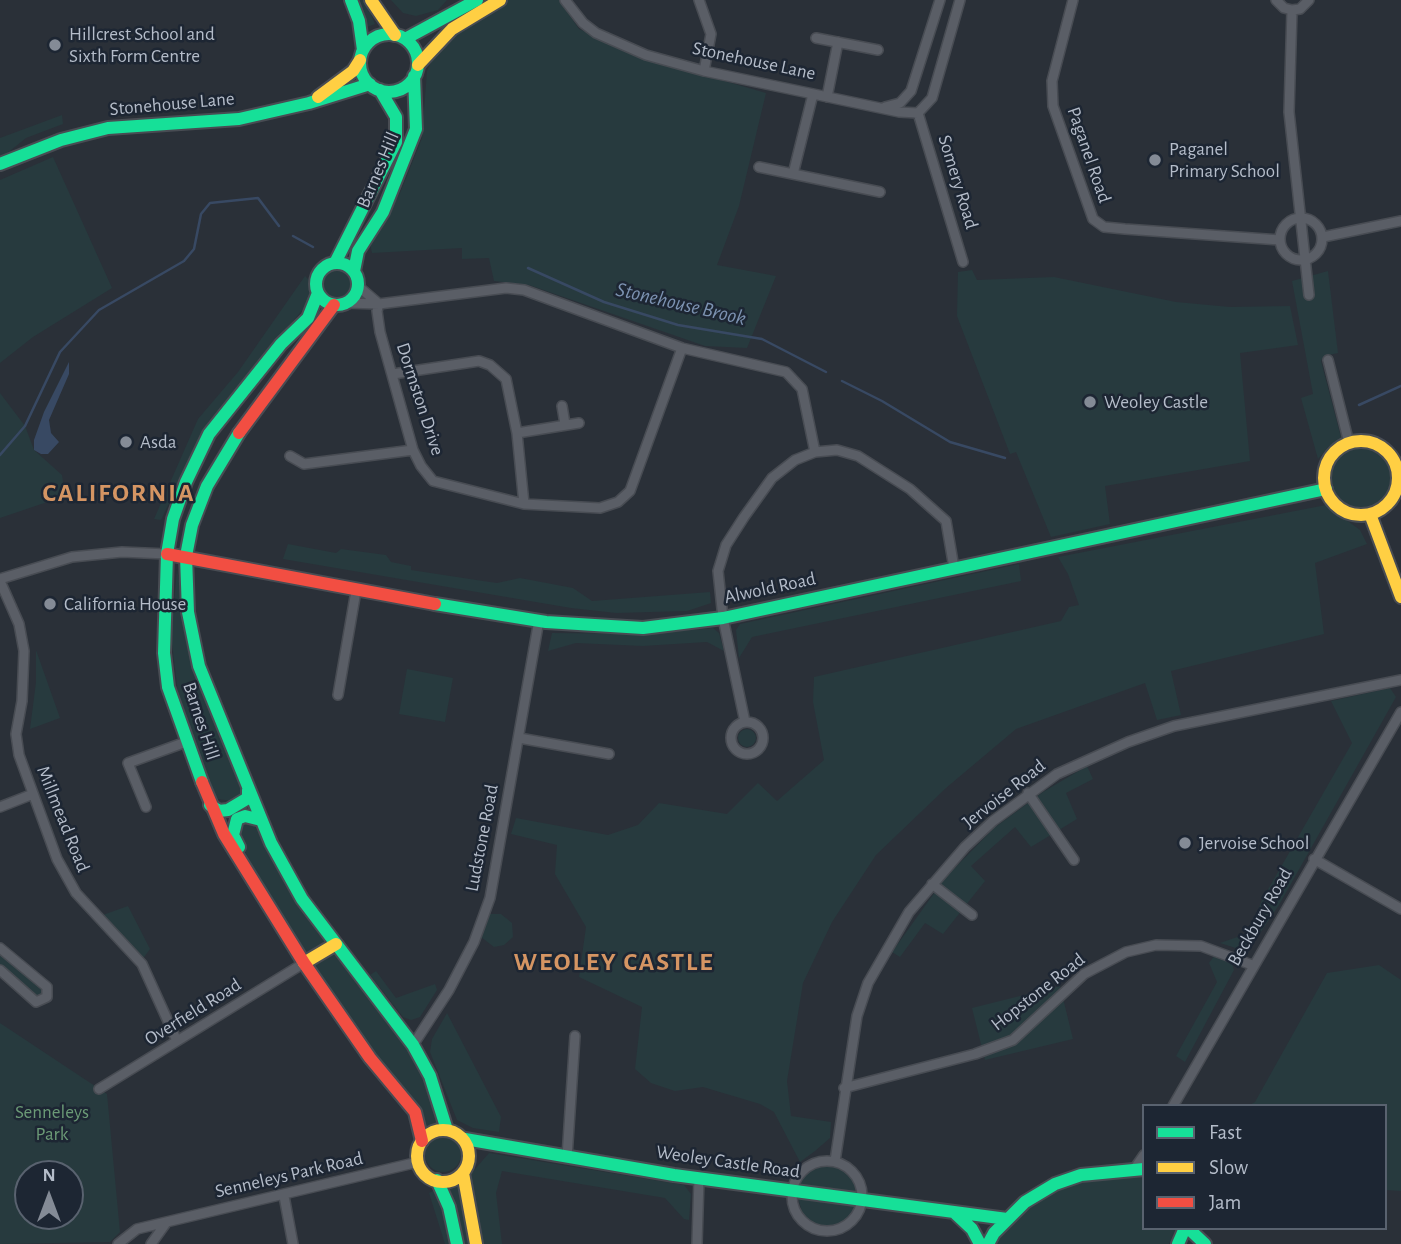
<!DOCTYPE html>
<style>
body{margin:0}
#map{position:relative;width:1401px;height:1244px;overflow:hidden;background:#2a3038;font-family:"Alegreya Sans",sans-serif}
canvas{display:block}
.legend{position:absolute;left:1142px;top:1104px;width:245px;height:126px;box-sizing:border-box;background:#1d2633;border:2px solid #59626f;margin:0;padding:9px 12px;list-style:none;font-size:21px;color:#b4bcc9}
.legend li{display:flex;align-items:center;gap:14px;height:35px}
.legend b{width:35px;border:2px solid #59626f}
.north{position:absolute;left:14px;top:1160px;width:70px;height:70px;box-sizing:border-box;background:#1d2633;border:2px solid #59626f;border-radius:50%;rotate:0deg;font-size:19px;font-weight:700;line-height:28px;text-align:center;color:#b4bcc9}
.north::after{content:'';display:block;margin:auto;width:24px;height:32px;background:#848b96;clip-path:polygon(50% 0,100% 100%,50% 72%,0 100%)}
</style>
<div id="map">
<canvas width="1401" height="1244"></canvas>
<ul class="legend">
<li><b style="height:9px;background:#16e098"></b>Fast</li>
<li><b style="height:9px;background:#ffcf43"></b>Slow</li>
<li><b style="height:9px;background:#f24e42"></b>Jam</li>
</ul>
<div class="north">N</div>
</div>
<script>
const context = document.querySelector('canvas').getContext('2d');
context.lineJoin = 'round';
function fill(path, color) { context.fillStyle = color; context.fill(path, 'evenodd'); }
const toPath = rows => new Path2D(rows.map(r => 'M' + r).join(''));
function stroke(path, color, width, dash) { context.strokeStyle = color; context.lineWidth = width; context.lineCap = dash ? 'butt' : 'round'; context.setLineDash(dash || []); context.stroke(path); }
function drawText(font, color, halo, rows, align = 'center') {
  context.font = font + ' "Alegreya Sans",sans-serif'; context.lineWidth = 5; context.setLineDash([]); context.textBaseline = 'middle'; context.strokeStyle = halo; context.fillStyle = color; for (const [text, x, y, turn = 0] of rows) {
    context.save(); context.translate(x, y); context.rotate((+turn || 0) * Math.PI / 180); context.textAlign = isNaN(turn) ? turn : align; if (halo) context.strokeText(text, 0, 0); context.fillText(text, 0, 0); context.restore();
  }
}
const green = toPath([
 [358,0,365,0,375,24,367,27],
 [391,0,447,0,438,10,416,16,403,13],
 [506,0,559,0,579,29,648,59,766,93,739,206,717,265,776,276,747,348,705,346,529,285,494,281,489,258,462,259,462,248,372,253,370,243,400,193,422,138,427,71,433,58,461,28],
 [62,115,63,124,26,138,0,159,0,138],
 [53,157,112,288,33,337,0,363,0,180],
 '321 283a15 15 0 1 1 30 0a15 15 0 1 1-30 0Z',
 [972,270,977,280,1054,277,1176,302,1230,307,1290,306,1298,345,1240,353,1250,461,1105,486,1110,524,1051,537,1016,452,1010,454,957,316,958,272],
 [1328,271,1338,353,1324,356,1321,361,1342,441,1328,447,1318,459,1301,398,1313,394,1292,281],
 [305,276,310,281,310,301,209,421,161,520,154,519,198,419,238,372],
 [0,393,25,426,34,450,62,475,65,496,0,518],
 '1328 480a33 33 0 1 1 66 0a33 33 0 1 1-66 0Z',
 [1326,505,1360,530,1367,544,1315,563,1324,634,1171,671,1181,715,1157,720,1145,683,1016,729,946,788,876,855,832,922,803,983,787,1081,791,1116,831,1122,830,1138,815,1151,800,1162,774,1112,760,1104,703,1087,675,1091,651,1083,635,1069,642,1007,579,977,586,927,555,874,557,845,511,834,516,818,608,835,638,825,659,803,727,814,758,783,777,801,824,760,813,702,814,677,1061,621,1069,607,1079,605,1068,574,1058,557],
 [288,544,336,553,341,549,386,555,391,562,411,566,411,570,483,581,497,583,520,578,573,588,592,601,710,592,711,603,687,611,616,613,571,608,283,559],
 [1019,564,1021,581,752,637,739,658,736,630,740,624],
 [177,569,188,636,244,792,232,801,218,799,208,781,178,694,171,635],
 [713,628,719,633,724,651,707,642,643,646,576,643,548,651,552,633,649,634],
 [36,650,60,718,30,729,36,682],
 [407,669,453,678,445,722,399,714],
 [1390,688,1396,697,1279,905,1252,945,1242,950,1220,943,1249,933,1262,900,1352,743,1331,701],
 '738 738a9 9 0 1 1 18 0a9 9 0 1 1-18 0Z',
 [1087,766,1093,779,1066,793,1077,819,1031,847,1015,827,971,866,985,881,943,934,925,923,900,957,892,952,945,878,994,828,1043,792],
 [246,820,253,823,299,905,413,1053,425,1077,441,1123,427,1128,414,1103,366,1043,250,872,251,864,236,833,239,825],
 [128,906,150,949,142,960,100,916],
 [490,914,501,914,512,923,513,937,504,945,494,947,481,937],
 [0,950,46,990,42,1001,0,967],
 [1215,955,1231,961,1234,970,1185,1062,1176,1056,1217,982,1209,963],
 [1379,965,1401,980,1401,1191,1385,1190,1385,1106,1248,1106,1255,1102,1327,973],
 [376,971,396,998,435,984,437,990,420,1017,411,1020,403,1017,370,975],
 [1060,986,1073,1039,985,1060,972,1008],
 [447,1013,501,1117,499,1132,473,1128,457,1120,430,1052,432,1039],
 [0,1023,107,1094,120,1232,110,1242,0,1244],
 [28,1174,70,1174,70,1216,28,1216],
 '425 1154a18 18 0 1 1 36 0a18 18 0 1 1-36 0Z',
 [489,1153,684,1185,691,1194,689,1220,684,1219,665,1198,502,1171,496,1193,502,1244,481,1244,470,1175],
 [836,1163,856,1179,858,1195,799,1187,804,1174,819,1164],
 [1144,1172,1144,1228,1176,1228,1169,1244,995,1244,1007,1220,1055,1185],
 [458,1181,460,1191,473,1244,463,1244,448,1184],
 [437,1189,447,1214,454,1244,445,1244,429,1193],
 [797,1195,857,1202,849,1220,826,1231,813,1227,804,1218]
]);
const water = toPath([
 [69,362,69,374,49,420,51,433,59,442,48,454,41,454,34,450,34,440,44,412]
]);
const stream = toPath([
 [293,236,313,247],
 [528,268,604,302,678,325,762,339,826,372],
 [842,381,882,401,950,442,1005,458],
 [1359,405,1401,386],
 [0,455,25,426,60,352,99,310,184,261,194,249,201,214,210,203,258,198,279,226]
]);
const street = toPath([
 [565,0,583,23,596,33,646,55,704,71,899,112,918,113,932,98,960,0],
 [699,0,711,34,704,71],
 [1073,0,1052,81,1053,106,1093,219,1104,227,1125,229,1280,240],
 [1276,0,1284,8,1292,10,1300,9,1309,0],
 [1292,10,1289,112,1309,295],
 [816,38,878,50],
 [827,97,838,42],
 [885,107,900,103,911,91,940,0],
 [918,113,963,262],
 [759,167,880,192],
 [793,174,813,94],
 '1280 239a21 21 0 1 1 42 0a21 21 0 1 1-42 0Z',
 [1323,237,1401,221],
 [358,286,379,304],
 [347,303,379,304,506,288,524,290,682,348,786,372,802,389,815,452],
 [379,304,377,311,380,332,413,450,421,466,433,481,524,504,600,508,618,502,630,491,682,348],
 [1328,360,1349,443],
 [393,374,479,361,490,365,506,379,517,433,524,504],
 [562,406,565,424],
 [517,433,579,423],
 [290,456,304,464,413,450],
 [0,579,72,557,122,552,167,554],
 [0,581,19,624,24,651,22,701,16,734,19,755,57,859,76,893,142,964,177,1041],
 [338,695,356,591],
 '731 738a16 16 0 1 1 32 0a16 16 0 1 1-32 0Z',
 [745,722,723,618,718,571,726,545,744,517,772,478,795,460,815,452,837,450,858,456,910,489,946,521,954,568],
 [519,738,609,754],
 [1028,793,1074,860],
 [0,807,33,794],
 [146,807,128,763,186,742],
 [1314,859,1401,909],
 [932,884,972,915],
 [0,948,47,987,47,997,36,1002,0,970],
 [413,1045,449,990,474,942,490,898,539,620],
 [844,1088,975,1054,1013,1040,1084,974,1126,952,1156,945,1201,946,1252,965],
 [99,1089,304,963],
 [1173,1106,1401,712],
 [567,1157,575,1036],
 [835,1161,857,1016,868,983,909,912,965,847,993,821,1057,774,1128,742,1174,726,1401,680],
 '792 1196a35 35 0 1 1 70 0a35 35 0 1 1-70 0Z',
 [1135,1168,1144,1155],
 [284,1196,293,1244],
 [118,1244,137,1229,418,1162],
 [151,1244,166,1223],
 [697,1244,699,1178]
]);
const fast = toPath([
 [351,0,359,21,363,50],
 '360 63a29 29 0 1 1 58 0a29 29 0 1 1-58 0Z',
 [405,39,477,0],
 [0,164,61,140,108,128,239,119,309,103,370,84],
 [335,263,396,142,396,117,380,90],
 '316 284a21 21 0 1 1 42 0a21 21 0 1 1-42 0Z',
 [354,271,358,251,383,212,416,129,414,76],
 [239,433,207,486,192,525,186,556,188,612,199,666,271,843,302,899,413,1045,430,1076,447,1130],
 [435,604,546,622,643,628,723,618,1326,489],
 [202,782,168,687,164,653,167,554,173,519,186,482,209,434,281,344,308,318,318,293],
 [210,805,219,811,228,810,248,798,248,790],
 [239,847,233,835,237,819,245,816,261,820],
 [465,1139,674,1175,1007,1219],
 [437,1180,449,1207,457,1244],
 [956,1214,972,1229,980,1244],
 [1188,1228,1205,1244],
 [988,1244,994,1233,1025,1202,1055,1184,1081,1175,1144,1169],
 [1178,1244,1185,1228]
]);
const slow = toPath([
 [371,0,395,35],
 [418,65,452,29,500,0],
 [318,97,353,71,360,60],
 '1324 478a37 37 0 1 1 74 0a37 37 0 1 1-74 0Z',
 [1370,514,1401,597],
 [304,963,336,944],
 '417 1156a26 26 0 1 1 52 0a26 26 0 1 1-52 0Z',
 [463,1173,476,1244]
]);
const jam = toPath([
 [239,433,334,305],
 [167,554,435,604],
 [202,782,224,834,304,963,370,1058,415,1112,422,1141]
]);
const markers = [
 [55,45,7,"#848b96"],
 [1155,160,7,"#848b96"],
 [1090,402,7,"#848b96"],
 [126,442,7,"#848b96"],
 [50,604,7,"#848b96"],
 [1185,843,7,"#848b96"]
];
const poiNames = [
 ["Hillcrest School and",69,34],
 ["Sixth Form Centre",69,56],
 ["Paganel",1169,149],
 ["Primary School",1169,171],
 ["Weoley Castle",1104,402],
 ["Asda",140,442],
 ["California House",64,604],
 ["Jervoise School",1199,843]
];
const streetNames = [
 ["Stonehouse Lane",754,61,12],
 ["Stonehouse Lane",172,104,-5],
 ["Paganel Road",1089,155,71],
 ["Barnes Hill",378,170,-67],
 ["Somery Road",958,182,73],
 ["Dormston Drive",420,399,72],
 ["Alwold Road",770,588,-12],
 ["Barnes Hill",201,721,72],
 ["Jervoise Road",1004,794,-38],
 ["Millmead Road",63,819,68],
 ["Ludstone Road",482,838,-79],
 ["Beckbury Road",1260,917,-60],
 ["Hopstone Road",1038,992,-38],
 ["Overfield Road",193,1012,-32],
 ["Weoley Castle Road",728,1162,8],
 ["Senneleys Park Road",289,1175,-13]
];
const parkNames = [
 ["Senneleys",52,1112],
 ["Park",52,1134]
];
const waterNames = [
 ["Stonehouse Brook",681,304,13]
];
const districtNames = [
 ["CALIFORNIA",119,493],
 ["WEOLEY CASTLE",614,962]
];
fill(green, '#273a3e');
fill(water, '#384963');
stroke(stream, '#384963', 2.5);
stroke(street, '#484c53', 12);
stroke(fast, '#484c53', 16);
stroke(slow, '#484c53', 16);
stroke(jam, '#484c53', 16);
stroke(street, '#5a5e66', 9);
stroke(fast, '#16e098', 12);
stroke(slow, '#ffcf43', 12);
stroke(jam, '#f24e42', 12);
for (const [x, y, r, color] of markers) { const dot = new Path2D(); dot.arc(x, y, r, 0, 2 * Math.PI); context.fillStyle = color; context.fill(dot); stroke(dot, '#1d2633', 2.5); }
drawText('19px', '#b4bcc9', '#1d2633', poiNames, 'left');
drawText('19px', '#b4bcc9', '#1d2633', streetNames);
drawText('19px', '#6b9a76', '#1d2633', parkNames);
drawText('italic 21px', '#7c92b1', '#1d2633', waterNames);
context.letterSpacing = '2px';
drawText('bold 26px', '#d59563', '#1d2633', districtNames);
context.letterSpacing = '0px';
</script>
